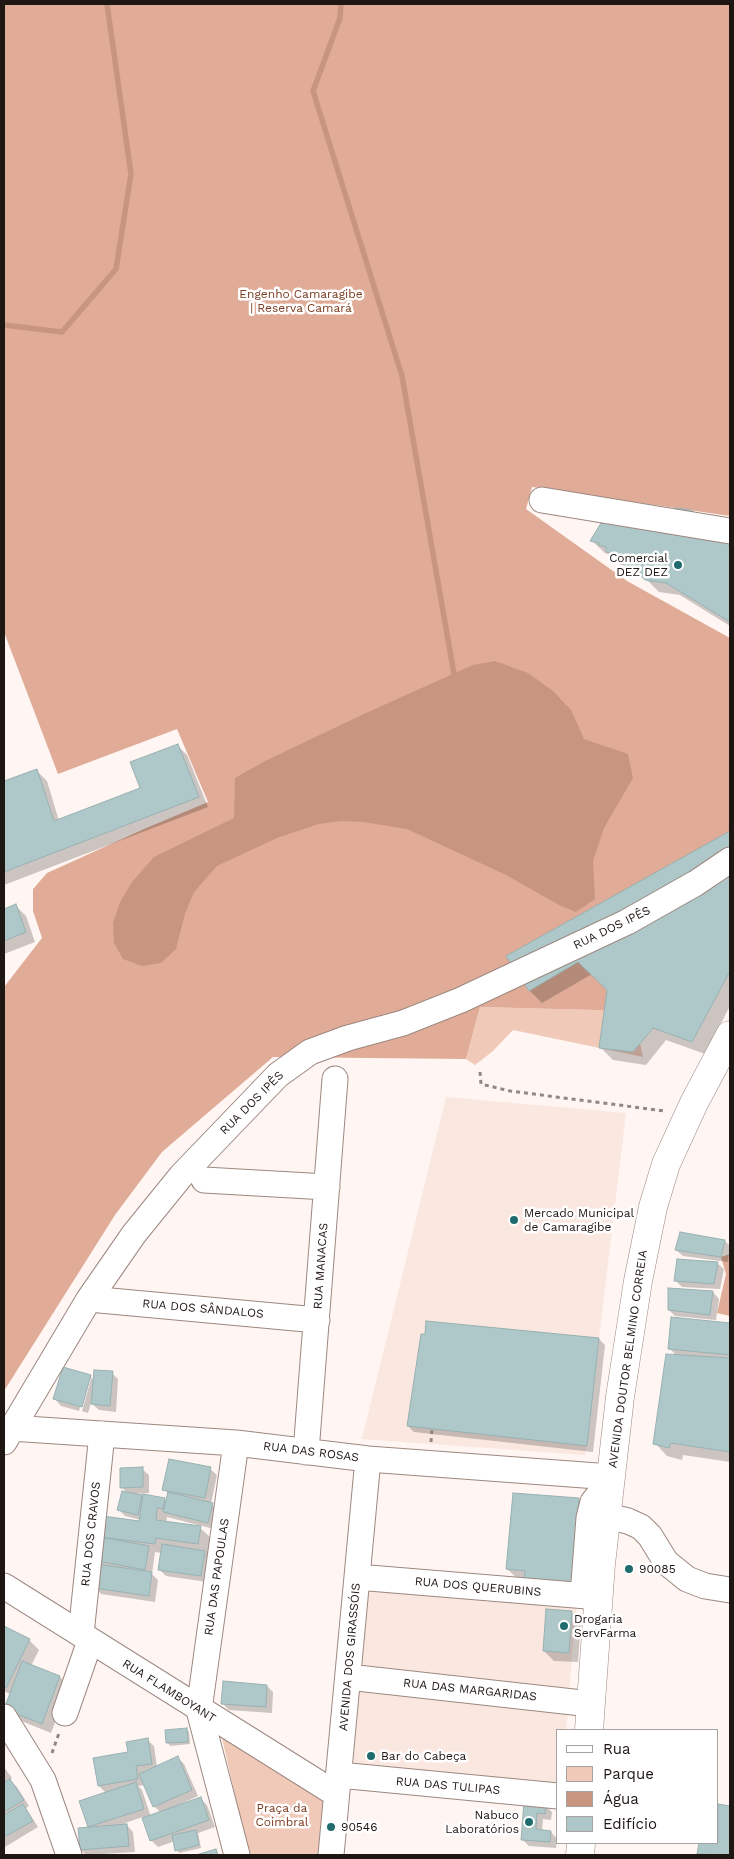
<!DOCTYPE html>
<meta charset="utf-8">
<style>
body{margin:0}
#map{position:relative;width:734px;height:1859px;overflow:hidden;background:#fff5f2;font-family:"Work Sans",sans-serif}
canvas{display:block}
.frame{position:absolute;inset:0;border:5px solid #1e1613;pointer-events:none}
.legend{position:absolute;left:556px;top:1729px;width:162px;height:115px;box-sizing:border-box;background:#fff;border:1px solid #a5a2a1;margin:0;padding:6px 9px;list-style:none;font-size:15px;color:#1e1613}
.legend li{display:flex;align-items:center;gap:10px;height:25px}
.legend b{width:25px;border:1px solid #a5a2a1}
</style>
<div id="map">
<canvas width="734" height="1859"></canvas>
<div class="frame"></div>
<ul class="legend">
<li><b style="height:6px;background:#fff"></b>Rua</li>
<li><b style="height:14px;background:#f1c9b9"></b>Parque</li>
<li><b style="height:14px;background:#c89581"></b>Água</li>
<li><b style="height:14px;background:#aec7c8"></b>Edifício</li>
</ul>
</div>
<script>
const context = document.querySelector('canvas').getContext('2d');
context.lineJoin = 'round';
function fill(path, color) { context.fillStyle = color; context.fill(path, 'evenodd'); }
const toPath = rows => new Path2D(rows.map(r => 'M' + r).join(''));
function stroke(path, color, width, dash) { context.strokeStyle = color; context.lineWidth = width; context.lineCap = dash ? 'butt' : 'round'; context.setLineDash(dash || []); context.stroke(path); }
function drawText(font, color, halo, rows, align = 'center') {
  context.font = font + ' "Work Sans",sans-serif'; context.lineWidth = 5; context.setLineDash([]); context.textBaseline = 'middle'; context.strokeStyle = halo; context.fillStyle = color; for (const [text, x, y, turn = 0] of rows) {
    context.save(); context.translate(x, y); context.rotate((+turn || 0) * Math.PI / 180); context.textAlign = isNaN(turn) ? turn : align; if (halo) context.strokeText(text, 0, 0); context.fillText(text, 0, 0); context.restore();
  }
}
const built = toPath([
 [446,1097,626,1113,585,1455,362,1439],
 [360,1584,577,1603,569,1690,352,1672],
 [352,1685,569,1704,566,1730,558,1730,558,1791,344,1773]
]);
const green = toPath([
 [480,1007,633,1011,643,1057,513,1030,493,1051,475,1065,466,1059],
 [220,1729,325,1793,321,1855,250,1855,237,1804]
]);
const forest = toPath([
 [4,4,730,4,730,516,532,487,526,509,627,581,730,638,730,847,633,1011,480,1007,466,1059,273,1057,162,1152,115,1215,4,1391,4,987,42,938,33,911,33,889,47,873,144,829,208,802,177,729,58,774,4,632],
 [730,1254,730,1316,717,1313,726,1274,721,1257]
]);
const water = toPath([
 [495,661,528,673,553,691,571,710,584,739,628,754,633,778,604,828,593,861,595,899,576,912,561,906,504,874,407,829,363,822,341,821,319,824,277,838,217,866,194,892,185,914,176,949,161,963,142,966,123,959,114,943,113,923,120,902,132,882,154,857,234,818,235,778,265,761,366,713,473,665]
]);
const shadow = toPath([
 [730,540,730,626,680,595,659,592,646,579,635,576,624,565,620,565,608,554,605,553,592,541],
 [177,745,187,755,208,807,4,885,4,783,37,771,47,781,59,821,142,789],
 [730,832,730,1006,705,1054,666,1040,646,1065,613,1060,601,1048,608,990,592,974,542,1003,529,990,508,956],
 [16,906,26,916,35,942,4,954,4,911],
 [681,1233,725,1241,730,1246,728,1262,683,1256,676,1250],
 [717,1263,724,1269,720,1289,682,1287,675,1280],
 [713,1292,719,1299,716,1320,675,1316,669,1310],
 [672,1319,730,1324,730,1462,683,1455,682,1460,667,1456,655,1443,677,1356,669,1348],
 [599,1339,605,1345,593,1452,414,1432,408,1426],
 [112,1373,118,1379,116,1412,99,1410,91,1403,88,1413,82,1411,91,1379,89,1379,79,1411,61,1406,55,1399,90,1377,94,1380],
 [142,1469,149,1475,149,1493,134,1494,143,1498,164,1499,167,1502,169,1494,164,1489,210,1469,217,1475,211,1504,219,1510,214,1529,167,1517,166,1523,200,1528,210,1537,208,1555,211,1558,207,1582,166,1576,159,1569,162,1553,155,1552,152,1574,158,1580,155,1602,101,1594,95,1587,103,1566,98,1561,102,1537,144,1523,145,1521,125,1516,119,1510,127,1493,122,1487],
 [579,1499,592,1512,584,1599,520,1581,507,1569],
 [571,1612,581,1622,578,1662,554,1661,544,1651],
 [4,1627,29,1640,39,1650,31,1666,60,1677,69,1686,51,1733,14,1718,10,1694,4,1691],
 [267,1686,273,1692,272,1713,229,1710,222,1703],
 [186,1729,189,1732,190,1744,170,1746,168,1743],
 [147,1740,154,1746,157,1767,178,1758,184,1764,198,1796,183,1803,184,1805,201,1799,207,1805,215,1827,198,1833,201,1848,179,1853,177,1850,175,1841,158,1847,151,1840,143,1817,125,1823,133,1832,135,1852,86,1855,81,1850,91,1828,89,1826,106,1793,99,1786,129,1753],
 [145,1785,154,1806,161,1813,151,1817,142,1790,138,1786],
 [4,1767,12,1778,10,1780,17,1787,29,1806,26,1808,38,1827,5,1847],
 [525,1803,545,1805,552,1812,551,1820,543,1819,542,1831,551,1832,557,1839,556,1848,529,1846,522,1839],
 [718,1805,730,1807,730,1855,700,1855,699,1854,700,1843,718,1843]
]);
const stream = toPath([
 [341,4,340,18,313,91,402,376,454,674],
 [4,325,62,332,116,269,131,174,107,4]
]);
const building = toPath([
 [676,508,691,510,730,539,730,622,666,583,645,580,632,566,621,564,621,560,616,558,617,554,606,552,606,547,598,545,599,543,590,541,601,523,626,524,672,516,676,508],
 [178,744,199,797,4,872,4,781,37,769,54,821,140,788,130,762,178,744],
 [730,831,730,971,692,1042,653,1028,633,1052,599,1048,607,990,578,962,529,991,506,956,730,831],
 [16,904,26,932,4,941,4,909,16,904],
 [680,1232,725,1240,721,1257,675,1250,680,1232],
 [677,1259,718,1262,714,1284,674,1281,677,1259],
 [668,1288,713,1291,710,1315,668,1310,668,1288],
 [671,1317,730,1323,730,1355,668,1349,671,1317],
 [426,1321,599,1338,587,1446,407,1426,421,1334,425,1334,426,1321],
 [666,1354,730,1358,730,1452,671,1443,669,1448,653,1444,666,1354],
 [63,1367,91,1375,82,1407,53,1399,63,1367],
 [94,1370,113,1371,110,1406,91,1404,94,1370],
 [169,1459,211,1467,205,1498,162,1490,169,1459],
 [143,1467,143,1487,120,1488,120,1468,143,1467],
 [122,1491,142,1495,138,1515,117,1510,122,1491],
 [168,1492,213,1503,208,1523,163,1512,168,1492],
 [513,1493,579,1498,572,1587,524,1583,525,1571,506,1569,513,1493],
 [143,1494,165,1498,163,1509,157,1508,156,1520,201,1526,198,1544,156,1538,155,1544,100,1537,103,1516,139,1521,143,1494],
 [101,1537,149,1546,145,1570,97,1561,101,1537],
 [162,1544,205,1551,201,1576,158,1570,162,1544],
 [97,1564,152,1572,149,1596,94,1588,97,1564],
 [546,1609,572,1611,569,1653,543,1651,546,1609],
 [4,1626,30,1639,6,1688,4,1687,4,1626],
 [22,1661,60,1676,42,1724,4,1709,22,1661],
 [223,1681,267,1685,266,1707,221,1704,223,1681],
 [187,1728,188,1742,166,1743,165,1730,187,1728],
 [148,1738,152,1764,136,1766,138,1779,98,1786,93,1758,128,1752,126,1742,148,1738],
 [178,1756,192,1790,153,1807,139,1774,178,1756],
 [10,1779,24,1800,4,1812,4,1783,10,1779],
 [136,1782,144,1809,88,1827,79,1801,136,1782],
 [201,1797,209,1820,150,1841,142,1818,201,1797],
 [524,1802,546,1804,545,1814,537,1813,536,1829,551,1831,550,1842,521,1840,524,1802],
 [23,1804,33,1821,4,1837,4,1815,23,1804],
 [718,1804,730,1806,730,1855,697,1854,699,1843,718,1843,718,1804],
 [127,1824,129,1846,80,1850,78,1828,127,1824],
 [196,1830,199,1845,175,1851,172,1835,196,1830],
 [216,1849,218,1855,196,1855,216,1849]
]);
const path = toPath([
 [480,1072,481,1084,510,1091,665,1111],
 [431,1442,432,1429],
 [52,1753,59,1733]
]);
const minor = toPath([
 [542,500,730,531],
 [204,1180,327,1187],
 [89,1299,317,1320],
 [11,1428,236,1443,368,1459,611,1477],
 [4,1442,89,1299,134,1234,181,1176,278,1075,310,1052,348,1038,403,1023,461,1000,627,922,696,883,730,860],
 [236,1443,199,1710,237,1855],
 [306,1452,335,1079],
 [607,1516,628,1521,641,1527,650,1536,666,1562,687,1579,705,1586,730,1590],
 [357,1577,599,1597],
 [4,1586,336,1794],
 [583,1595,589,1518,593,1502,601,1492,610,1486],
 [81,1634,102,1434],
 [348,1677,591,1704],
 [65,1713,90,1641],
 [4,1717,43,1780,69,1855],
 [339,1775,558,1796],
 [331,1855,368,1459]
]);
const major = toPath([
 [589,1730,601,1564,620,1397,638,1281,653,1207,666,1164,694,1103,730,1035],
 [580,1855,581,1843]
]);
const markers = [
 [678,565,5,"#1f6b6d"],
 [514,1220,5,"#1f6b6d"],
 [629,1569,5,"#1f6b6d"],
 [564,1626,5,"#1f6b6d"],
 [371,1756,5,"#1f6b6d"],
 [529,1822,5,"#1f6b6d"],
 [331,1827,5,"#1f6b6d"]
];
const parkNames = [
 ["Engenho Camaragibe",301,294],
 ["| Reserva Camará",301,308],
 ["Praça da",282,1808],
 ["Coimbral",282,1822]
];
const poiNames = [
 ["Comercial",668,558,"right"],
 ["DEZ DEZ",668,572,"right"],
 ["Mercado Municipal",524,1213],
 ["de Camaragibe",524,1227],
 ["90085",639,1569],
 ["Drogaria",574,1619],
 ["ServFarma",574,1633],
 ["Bar do Cabeça",381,1756],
 ["Nabuco",519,1815,"right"],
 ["Laboratórios",519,1829,"right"],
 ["90546",341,1827]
];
const streetNames = [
 ["RUA DOS IPÊS",612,928,-26],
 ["RUA DOS IPÊS",252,1103,-45],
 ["RUA MANACAS",321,1266,-86],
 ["RUA DOS SÂNDALOS",203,1309,5],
 ["AVENIDA DOUTOR BELMINO CORREIA",628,1359,-82],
 ["RUA DAS ROSAS",311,1452,7],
 ["RUA DOS CRAVOS",91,1534,-84],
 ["RUA DAS PAPOULAS",217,1577,-82],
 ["RUA DOS QUERUBINS",478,1587,5],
 ["AVENIDA DOS GIRASSÓIS",350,1657,-85],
 ["RUA DAS MARGARIDAS",470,1690,6],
 ["RUA FLAMBOYANT",169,1691,32],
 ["RUA DAS TULIPAS",448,1786,5]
];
fill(built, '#fae7e0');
fill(green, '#f1c9b9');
fill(forest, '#e0ac97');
fill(water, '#c89581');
fill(shadow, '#0003');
stroke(stream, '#c89581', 5.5);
fill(building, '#aec7c8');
stroke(building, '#98b1b1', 1);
stroke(minor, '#9c8880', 27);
stroke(major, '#9c8880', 29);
stroke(path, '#918885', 3, [4, 4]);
stroke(minor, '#fff', 25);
stroke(major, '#fff', 28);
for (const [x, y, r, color] of markers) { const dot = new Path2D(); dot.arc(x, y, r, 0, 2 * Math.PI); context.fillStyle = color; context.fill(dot); stroke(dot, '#fff', 2); }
drawText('12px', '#7b3b1f', '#fff', parkNames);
drawText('12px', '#1e1613', '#fff', poiNames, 'left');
drawText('12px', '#1e1613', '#fff', streetNames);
</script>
